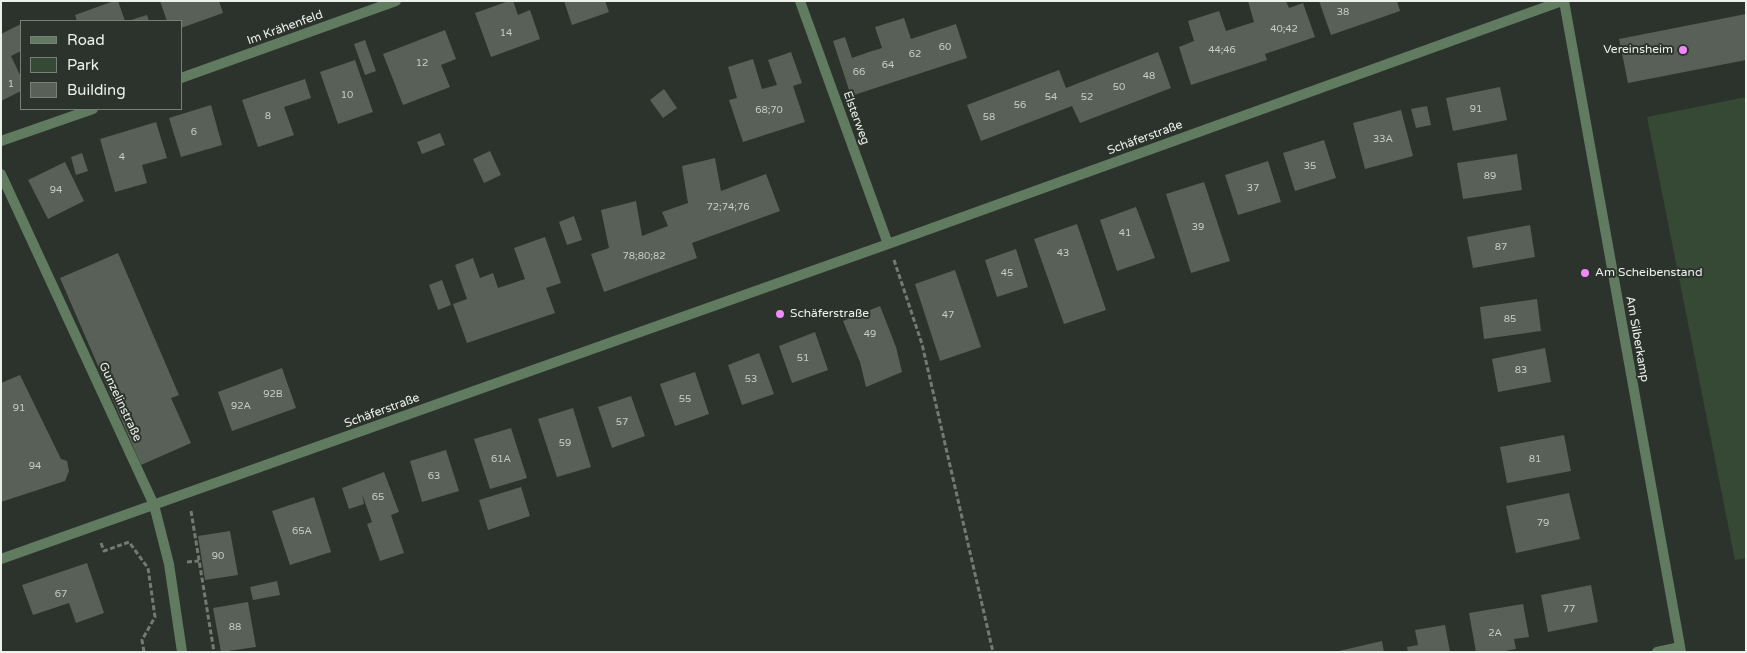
<!DOCTYPE html>
<meta charset="utf-8">
<style>
body{margin:0}
#map{position:relative;width:1747px;height:653px;overflow:hidden;background:#2c332c;font-family:"Varela Round",sans-serif}
canvas{display:block}
.frame{position:absolute;inset:0;border:2px solid #edf1ec;pointer-events:none}
.legend{position:absolute;left:20px;top:20px;width:162px;height:90px;box-sizing:border-box;background:#2c332c;border:1px solid #797f79;margin:0;padding:6px 9px;list-style:none;font-size:15px;color:#edf1ec}
.legend li{display:flex;align-items:center;gap:10px;height:25px}
.legend b{width:25px;border:1px solid #797f79}
</style>
<div id="map">
<canvas width="1747" height="653"></canvas>
<div class="frame"></div>
<ul class="legend">
<li><b style="height:6px;background:#617b61"></b>Road</li>
<li><b style="height:14px;background:#364935"></b>Park</li>
<li><b style="height:14px;background:#586057"></b>Building</li>
</ul>
</div>
<script>
const context = document.querySelector('canvas').getContext('2d');
context.lineJoin = 'round';
function fill(path, color) { context.fillStyle = color; context.fill(path, 'evenodd'); }
const toPath = rows => new Path2D(rows.map(r => 'M' + r).join(''));
function stroke(path, color, width, dash) { context.strokeStyle = color; context.lineWidth = width; context.lineCap = dash ? 'butt' : 'round'; context.setLineDash(dash || []); context.stroke(path); }
function drawText(font, color, halo, rows, align = 'center') {
  context.font = font + ' "Varela Round",sans-serif'; context.lineWidth = 4; context.setLineDash([]); context.textBaseline = 'middle'; context.strokeStyle = halo; context.fillStyle = color; for (const [text, x, y, turn = 0] of rows) {
    context.save(); context.translate(x, y); context.rotate((+turn || 0) * Math.PI / 180); context.textAlign = isNaN(turn) ? turn : align; if (halo) context.strokeText(text, 0, 0); context.fillText(text, 0, 0); context.restore();
  }
}
const green = toPath([
 [1746,97,1746,558,1735,560,1647,117]
]);
const building = toPath([
 [114,1,118,1,125,21,77,21,75,15],
 [160,1,219,1,223,13,181,28,181,21,167,21],
 [509,1,513,1,518,15,530,10,540,39,491,57,475,13],
 [564,1,605,1,609,12,572,25],
 [1248,1,1286,1,1289,8,1303,3,1315,37,1265,54,1267,60,1191,85,1179,47,1194,41,1188,21,1219,11,1226,31,1254,22],
 [1319,1,1397,1,1400,11,1331,35],
 [1746,14,1746,60,1628,83,1619,39],
 [147,15,149,21,132,21,131,20],
 [904,18,911,39,956,24,967,58,851,96,833,41,845,37,852,58,869,52,882,48,875,27],
 [21,24,21,51,11,56,21,77,21,91,1,101,1,34],
 [445,30,456,59,441,65,450,87,403,105,383,54],
 [365,40,376,71,365,75,354,44],
 [791,52,802,83,793,86,805,122,743,142,729,100,737,98,728,67,753,59,762,89,777,85,768,60],
 [1158,52,1171,88,1080,123,1072,106,981,141,967,105,1059,70,1066,88],
 [355,60,373,112,338,124,320,72],
 [305,79,311,98,284,107,294,135,258,147,242,100],
 [1500,87,1507,120,1453,131,1446,98],
 [664,89,677,108,663,118,650,100],
 [211,105,222,145,181,157,169,118],
 [1427,106,1431,125,1416,128,1411,109],
 [1401,110,1413,156,1365,169,1353,123],
 [156,122,167,158,142,165,147,183,115,192,100,139],
 [440,133,445,145,422,154,417,142],
 [1324,140,1336,178,1295,191,1283,153],
 [490,151,501,175,484,183,473,159],
 [82,153,88,171,76,175,71,157],
 [1517,154,1522,190,1463,199,1457,163],
 [715,158,721,191,766,174,780,211,692,243,697,258,604,292,591,254,609,248,601,210,636,201,642,236,668,226,662,212,688,203,682,166],
 [1268,161,1281,202,1238,215,1225,175],
 [65,162,84,201,48,219,28,180],
 [1204,182,1230,261,1191,273,1166,194],
 [1136,207,1155,258,1117,271,1100,220],
 [574,216,582,240,567,245,559,222],
 [1077,224,1106,310,1064,324,1034,239],
 [1530,225,1535,257,1473,268,1467,237],
 [545,237,561,283,546,288,555,313,467,343,453,304,467,299,455,265,473,258,480,278,493,273,498,288,525,279,514,248],
 [1016,249,1028,287,997,297,985,260],
 [118,253,179,395,171,398,191,443,141,465,60,278],
 [955,270,981,347,940,361,915,284],
 [442,280,451,305,438,310,429,285],
 [1537,299,1541,331,1484,339,1480,307],
 [880,306,896,347,902,372,866,387,860,362,843,321],
 [815,332,828,370,792,383,779,346],
 [1545,348,1551,382,1498,392,1492,359],
 [759,353,774,394,742,405,728,365],
 [282,368,296,408,232,431,218,392],
 [695,372,709,414,675,426,660,384],
 [20,375,61,459,67,461,69,471,65,481,1,502,1,383],
 [631,396,645,436,612,448,598,407],
 [573,408,591,467,557,477,538,419],
 [511,428,527,478,490,489,474,439],
 [1564,435,1571,471,1507,483,1500,447],
 [446,450,459,491,422,502,410,461],
 [384,472,399,512,391,515,404,553,380,561,367,524,372,522,362,494,364,504,349,509,342,488],
 [521,487,530,516,488,530,479,500],
 [1569,493,1580,539,1516,553,1506,506],
 [314,497,331,552,290,565,272,511],
 [230,531,238,575,205,580,198,536],
 [87,563,104,613,76,623,69,603,33,615,22,585],
 [277,581,280,595,253,600,250,587],
 [1591,585,1598,622,1548,632,1541,595],
 [248,602,256,647,221,652,213,608],
 [1523,604,1529,637,1514,639,1516,649,1499,652,1476,652,1469,613],
 [1445,625,1450,652,1408,652,1407,647,1418,645,1415,630],
 [1382,641,1384,652,1339,652,1339,651]
]);
const path = toPath([
 [894,260,922,344,993,652],
 [191,511,214,652],
 [101,543,104,551,129,542,148,568,155,617,142,640,144,652],
 [187,562,199,561]
]);
const minor = toPath([
 [800,1,888,244],
 [1564,1,1681,652],
 [181,78,396,1],
 [1,141,93,109],
 [1,174,154,505,169,564,182,652],
 [1,559,888,244,1562,1],
 [1657,652,1680,647]
]);
const markers = [
 [1683,50,5,"#ef8bf7"],
 [1585,273,5,"#ef8bf7"],
 [780,314,5,"#ef8bf7"]
];
const numberNames = [
 ["38",1343,12],
 ["40;42",1284,29],
 ["14",506,33],
 ["60",945,47],
 ["44;46",1222,50],
 ["62",915,54],
 ["12",422,63],
 ["64",888,65],
 ["66",859,72],
 ["48",1149,76],
 ["1",11,84],
 ["50",1119,87],
 ["10",347,95],
 ["54",1051,97],
 ["52",1087,97],
 ["56",1020,105],
 ["91",1476,109],
 ["68;70",769,110],
 ["8",268,116],
 ["58",989,117],
 ["6",194,132],
 ["33A",1383,139],
 ["4",122,157],
 ["35",1310,166],
 ["89",1490,176],
 ["37",1253,188],
 ["94",56,190],
 ["72;74;76",728,207],
 ["39",1198,227],
 ["41",1125,233],
 ["87",1501,247],
 ["43",1063,253],
 ["78;80;82",644,256],
 ["45",1007,273],
 ["47",948,315],
 ["85",1510,319],
 ["49",870,334],
 ["51",803,358],
 ["83",1521,370],
 ["53",751,379],
 ["92B",273,394],
 ["55",685,399],
 ["92A",241,406],
 ["91",19,408],
 ["57",622,422],
 ["59",565,443],
 ["61A",501,459],
 ["81",1535,459],
 ["94",35,466],
 ["63",434,476],
 ["65",378,497],
 ["79",1543,523],
 ["65A",302,531],
 ["90",218,556],
 ["67",61,594],
 ["77",1569,609],
 ["88",235,627],
 ["2A",1495,633]
];
const streetNames = [
 ["Im Krähenfeld",285,28,-20],
 ["Elsterweg",856,118,70],
 ["Schäferstraße",1145,138,-20],
 ["Am Silberkamp",1637,339,80],
 ["Gunzelinstraße",120,402,65],
 ["Schäferstraße",382,411,-20]
];
const poiNames = [
 ["Vereinsheim",1673,50,"right"],
 ["Am Scheibenstand",1595,273],
 ["Schäferstraße",790,314]
];
fill(green, '#364935');
fill(building, '#586057');
stroke(path, '#747973', 3, [5, 2.5]);
stroke(minor, '#617b61', 10);
for (const [x, y, r, color] of markers) { const dot = new Path2D(); dot.arc(x, y, r, 0, 2 * Math.PI); context.fillStyle = color; context.fill(dot); stroke(dot, '#2c332c', 2); }
drawText('10px', '#c8cdc7', null, numberNames);
drawText('12px', '#edf1ec', '#2c332c', streetNames);
drawText('12px', '#edf1ec', '#2c332c', poiNames, 'left');
</script>
